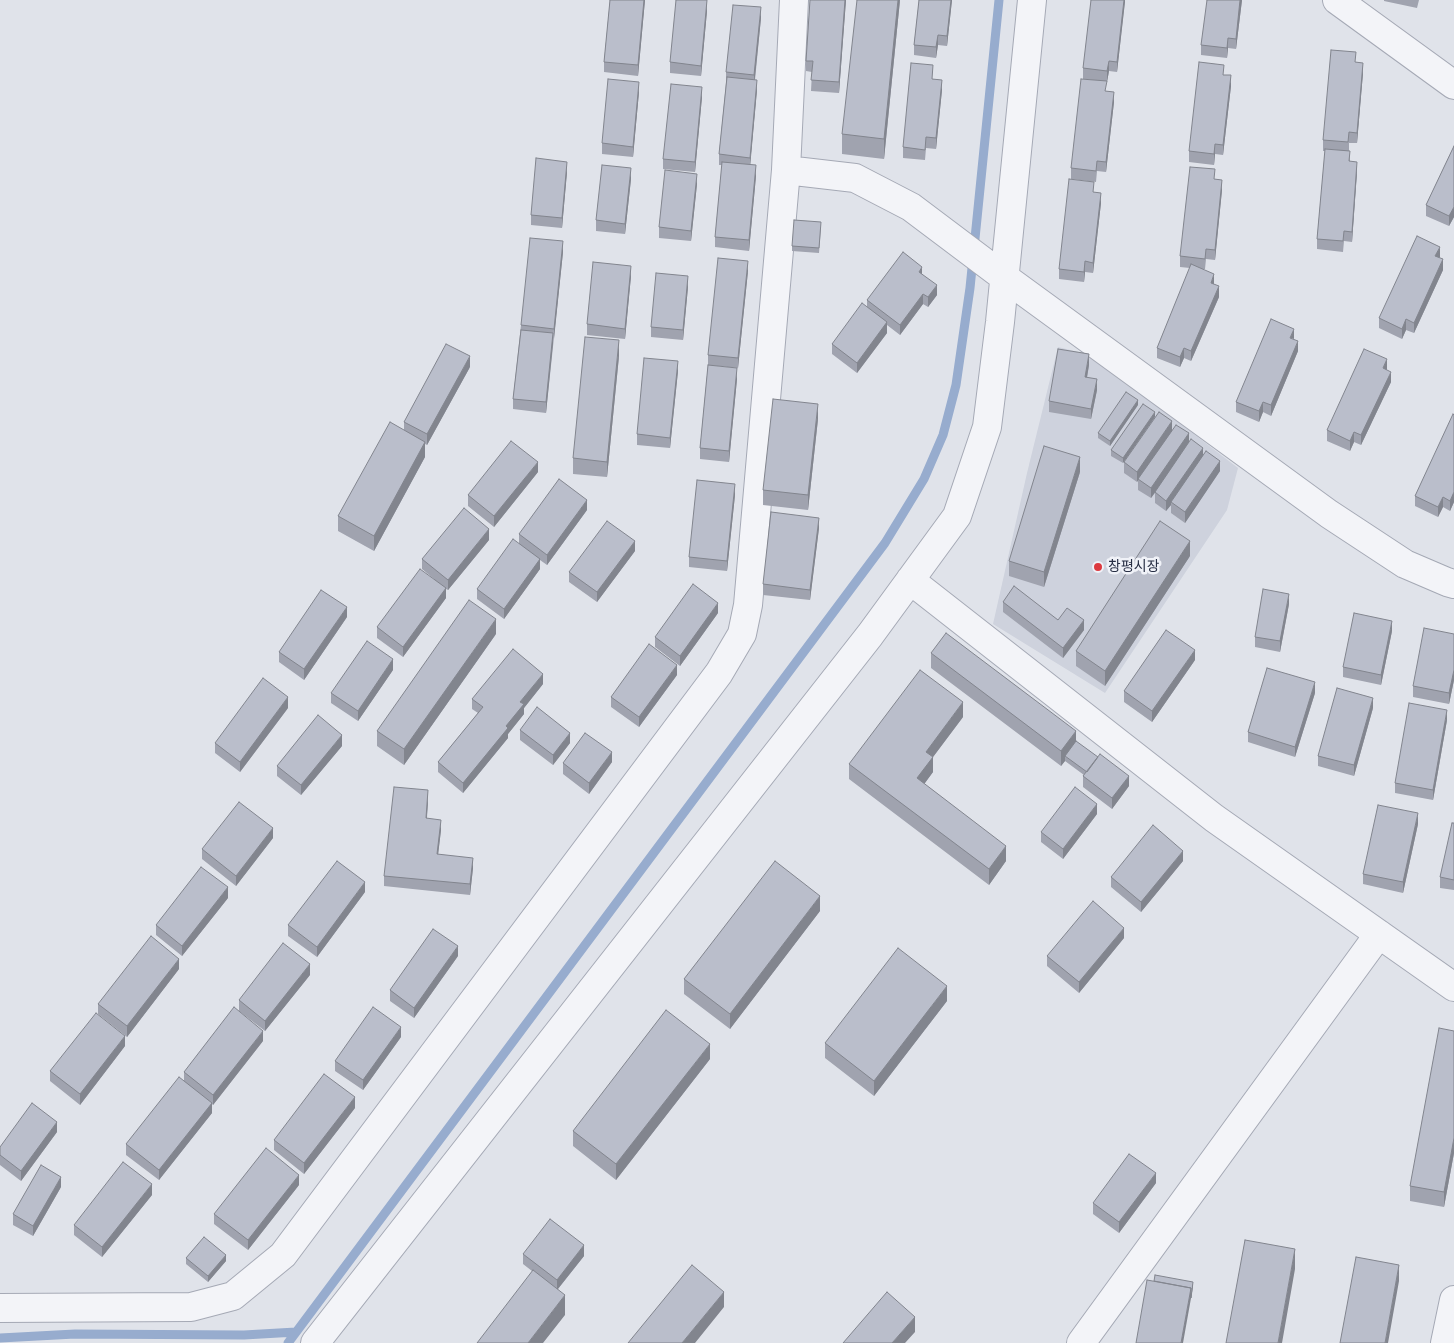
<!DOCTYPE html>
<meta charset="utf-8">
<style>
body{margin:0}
canvas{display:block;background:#e0e3ea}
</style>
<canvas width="1454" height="1343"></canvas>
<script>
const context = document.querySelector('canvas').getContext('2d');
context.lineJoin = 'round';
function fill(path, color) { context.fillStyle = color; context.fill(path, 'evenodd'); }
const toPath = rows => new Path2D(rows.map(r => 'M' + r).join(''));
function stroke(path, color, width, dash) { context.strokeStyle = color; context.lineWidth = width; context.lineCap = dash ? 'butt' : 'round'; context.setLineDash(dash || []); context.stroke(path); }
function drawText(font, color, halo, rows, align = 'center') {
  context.font = font + ' "Open Sans","Noto Sans KR",sans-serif'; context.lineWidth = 5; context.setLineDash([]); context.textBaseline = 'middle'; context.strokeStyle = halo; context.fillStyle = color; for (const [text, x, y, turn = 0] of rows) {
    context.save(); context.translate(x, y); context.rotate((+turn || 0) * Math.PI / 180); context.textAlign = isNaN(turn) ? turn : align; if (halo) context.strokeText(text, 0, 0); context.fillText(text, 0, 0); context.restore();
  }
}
const built = toPath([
 [1058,347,1091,355,1238,468,1227,510,1105,693,993,624,1027,473]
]);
const stream = toPath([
 [0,1338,75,1334,244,1335,296,1332],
 [288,1343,885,543,924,479,943,435,956,385,970,288,999,0]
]);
const minor = toPath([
 [1337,0,1454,85],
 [786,170,855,178,911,207,1004,277,1329,514,1405,564,1447,582,1454,584],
 [910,580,1214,818,1454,987],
 [0,1308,191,1307,233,1296,283,1255,719,673,742,634,748,605,786,170,794,0],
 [315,1343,870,635,957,516,987,427,1000,322,1032,0],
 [1081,1343,1379,934],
 [1445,1343,1454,1300]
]);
const wall = toPath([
 [610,0,645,0,638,76,604,72,604,62],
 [810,0,846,0,839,93,811,91,812,72,806,71,806,61],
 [900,0,884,159,842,154,842,134],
 [919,0,952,0,947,46,938,45,936,58,914,55,914,45],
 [1125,0,1117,72,1109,71,1107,82,1083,79,1083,68],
 [1242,0,1236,49,1228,48,1227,58,1201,55,1201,45],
 [1384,0,1419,0,1417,8,1384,1],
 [707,11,701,76,670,73,670,62],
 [761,18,755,80,757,90,750,165,756,176,749,251,715,247,715,237,722,165,719,165,719,154,726,83,726,72],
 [1356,62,1363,73,1357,143,1349,143,1349,151,1350,161,1357,172,1352,242,1344,241,1343,252,1317,249,1317,239,1325,151,1323,151,1323,140],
 [1224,75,1231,86,1223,155,1215,154,1214,165,1189,162,1189,151],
 [933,79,942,90,936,149,926,148,925,160,903,158,903,147],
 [1107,91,1114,102,1106,172,1097,171,1096,182,1071,179,1071,168],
 [639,92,633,157,602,154,602,143],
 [702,97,695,172,663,169,663,159],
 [1454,146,1454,217,1449,226,1426,216,1426,205],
 [567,172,562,228,531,225,531,215],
 [631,179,625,234,596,231,596,220],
 [1215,179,1222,190,1215,260,1206,259,1205,269,1203,269,1214,285,1219,297,1191,361,1184,358,1180,367,1157,358,1157,348,1190,268,1180,267,1180,256],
 [697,184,691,241,659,238,659,227],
 [1094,192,1101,203,1093,273,1085,272,1084,282,1059,279,1059,269],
 [821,227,819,253,792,251,792,246],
 [563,252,546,413,513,409,513,399,521,325],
 [1440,258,1443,270,1414,333,1406,330,1402,339,1379,328,1379,318],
 [748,271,738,368,717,366,737,379,729,462,700,459,700,448,708,365,708,355],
 [922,274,937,295,928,307,923,304,900,335,887,325,887,333,857,373,832,354,832,344,867,307,867,300],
 [631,276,625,339,587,335,587,324],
 [688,287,683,340,651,337,651,327],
 [1294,339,1298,351,1271,416,1263,412,1259,422,1236,412,1236,402],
 [619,356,607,477,573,474,573,458],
 [1089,365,1087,378,1097,390,1091,419,1049,412,1049,401],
 [470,367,427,445,425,444,425,457,374,551,338,531,338,516,404,430,404,422],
 [1387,370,1391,382,1361,445,1354,442,1350,451,1327,441,1327,430],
 [678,371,670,448,637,445,637,434],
 [1138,405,1110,446,1098,438,1098,433],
 [1454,415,1454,502,1450,511,1443,507,1438,517,1415,506,1415,496],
 [1155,417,1123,463,1111,456,1111,450],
 [818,419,808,510,763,505,763,490],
 [1172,431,1189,442,1220,471,1185,523,1171,513,1171,505,1166,511,1155,503,1155,493,1151,498,1138,490,1138,480,1137,482,1124,473,1124,462],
 [538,472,494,527,468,506,468,495],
 [1080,472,1044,587,1009,576,1009,561],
 [735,495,727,571,689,567,689,557],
 [587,510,547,565,540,560,540,569,504,619,477,599,477,589,519,543,519,534],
 [819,528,810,600,763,595,763,584],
 [489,540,448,590,446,589,446,598,403,657,377,638,377,627,434,579,422,569,422,559],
 [635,551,597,602,569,582,569,572],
 [1190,556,1105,686,1076,666,1076,651],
 [1003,602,1058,620,1084,630,1063,658,1003,612],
 [1289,604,1280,652,1255,647,1255,637],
 [718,613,680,666,655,647,655,637],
 [347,617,304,680,279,662,279,652],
 [1392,631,1381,685,1343,677,1343,667],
 [496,634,404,765,377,746,377,731],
 [1454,634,1454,680,1449,704,1413,697,1413,686],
 [931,653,1076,741,1129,786,1112,809,1083,787,1083,776,1084,775,1065,761,1061,766,931,668],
 [1195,660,1152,722,1124,702,1124,691],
 [393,670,358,721,331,703,331,693],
 [677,675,639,727,611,707,611,697],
 [543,684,524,708,524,714,508,734,508,738,463,793,438,772,438,762,478,713,472,709,472,699],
 [1315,693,1295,757,1248,742,1248,732],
 [288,708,240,772,215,753,215,743],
 [1373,708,1354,776,1318,766,1318,756],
 [963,717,933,757,933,772,924,784,1006,861,989,885,849,779,849,764],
 [1447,720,1433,800,1395,793,1395,783],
 [520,730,570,743,553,765,520,740],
 [342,746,301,795,277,776,277,766],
 [612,762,589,794,563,774,563,763],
 [428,801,427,818,441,830,438,854,473,868,470,895,384,886,384,876],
 [1097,814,1063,859,1041,842,1041,832],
 [1454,823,1454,890,1440,888,1440,877],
 [1418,824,1403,893,1363,884,1363,874],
 [273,838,236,886,202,859,202,849],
 [1183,861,1141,912,1111,887,1111,877],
 [365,892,317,957,288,936,288,925],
 [228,898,182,956,156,935,156,925],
 [820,911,730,1029,684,994,684,979],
 [1124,938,1079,993,1047,966,1047,956],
 [458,956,414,1018,390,1001,390,990],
 [179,969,127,1037,98,1014,98,1004],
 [310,975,265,1031,239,1011,239,1000],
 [947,1001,874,1096,825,1058,825,1043],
 [1454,1031,1454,1153,1444,1207,1410,1201,1410,1186],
 [401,1037,363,1090,335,1071,335,1061],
 [263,1041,213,1105,212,1104,212,1113,159,1180,126,1155,126,1144,184,1080,184,1072],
 [125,1046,80,1105,50,1081,50,1071],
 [710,1059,616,1180,573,1146,573,1131],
 [355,1108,304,1174,274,1150,274,1140],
 [57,1132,21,1181,0,1165,0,1147],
 [1156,1183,1119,1233,1093,1214,1093,1203],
 [299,1185,248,1250,214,1224,214,1214],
 [61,1187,33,1236,13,1225,13,1214],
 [152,1195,102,1257,74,1235,74,1225],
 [523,1254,584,1256,558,1289,565,1315,532,1271,523,1264],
 [186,1258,226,1261,208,1282,186,1264]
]);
const shadedWall = toPath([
 [644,0,645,0,638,76,638,65],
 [707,0,707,11,701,76,701,66],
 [845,0,846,0,839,93,839,82],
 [898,0,900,0,884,159,884,139],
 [951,0,952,0,947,46,947,36],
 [1124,0,1125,0,1125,2,1117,72,1117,62],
 [1240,0,1242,0,1236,49,1236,39],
 [761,7,761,18,754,86,754,75],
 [938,35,938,45,936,58,936,47],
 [1228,38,1228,48,1227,58,1227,48],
 [1109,61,1109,71,1107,82,1107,71],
 [1363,63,1363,73,1357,143,1357,133],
 [1231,75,1231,86,1223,155,1223,145],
 [757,80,757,90,750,168,750,158],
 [942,80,942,90,936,149,936,138],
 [639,82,639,92,633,157,633,147],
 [702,87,702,97,695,172,695,162],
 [1114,92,1114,102,1106,172,1106,162],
 [1215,144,1215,154,1214,165,1214,154],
 [567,162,567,172,562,228,562,218],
 [1357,162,1357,172,1352,242,1352,232],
 [756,165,756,176,749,251,749,240],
 [631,168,631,179,625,234,625,224],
 [697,174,697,184,691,241,691,231],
 [1222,180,1222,190,1215,260,1215,250],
 [1101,193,1101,203,1093,273,1093,263],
 [1454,207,1454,217,1449,226,1449,216],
 [563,241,563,252,554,339,554,329],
 [1440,247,1440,257,1435,266,1435,256],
 [1443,259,1443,270,1414,333,1414,323],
 [748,261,748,271,738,368,738,358],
 [1085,261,1085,272,1084,282,1084,272],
 [631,266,631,276,625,339,625,329],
 [922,267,922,277,919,272],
 [1214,274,1214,285,1211,283],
 [688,276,688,287,683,340,683,330],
 [937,285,937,295,928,307,928,297],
 [1219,286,1219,297,1191,361,1191,351],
 [923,294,923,304,900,335,900,325],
 [1406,319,1406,330,1402,339,1402,329],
 [887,322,887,333,857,373,857,363],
 [1294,329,1294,339,1290,338],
 [553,333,553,343,546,413,546,402],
 [619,340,619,356,607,477,607,462],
 [1298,341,1298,351,1271,416,1271,405],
 [1184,348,1184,358,1180,367,1180,357],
 [1089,354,1089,365,1085,388,1085,377],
 [470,356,470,367,427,445,427,434],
 [1387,359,1387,370,1383,378,1383,368],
 [678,361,678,371,670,448,670,438],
 [737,368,737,379,729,462,729,451],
 [1391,372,1391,382,1361,445,1361,435],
 [1097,379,1097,390,1091,419,1091,409],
 [1138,400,1138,405,1110,446,1110,441],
 [1263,402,1263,412,1259,422,1259,411],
 [818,404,818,419,808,510,808,495],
 [1155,412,1155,417,1123,463,1123,458],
 [1172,421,1172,432,1137,482,1137,472],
 [1354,432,1354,442,1350,451,1350,441],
 [1189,433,1189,443,1151,498,1151,488],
 [425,442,425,457,374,551,374,536],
 [1203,448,1203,458,1171,502,1171,505,1166,511,1166,501],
 [1080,457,1080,472,1044,587,1044,572],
 [1220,461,1220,471,1185,523,1185,512],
 [538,462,538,472,494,527,494,516],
 [735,484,735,495,727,571,727,561],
 [1454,492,1454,502,1450,511,1450,501],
 [1443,497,1443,507,1438,517,1438,507],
 [587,500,587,510,547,565,547,555],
 [819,518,819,528,810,600,810,590],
 [489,529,489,540,448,590,448,580],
 [635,541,635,551,597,602,597,592],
 [1190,541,1190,556,1105,686,1105,671],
 [540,559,540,569,504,619,504,609],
 [446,588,446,598,403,657,403,647],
 [1289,594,1289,604,1280,652,1280,641],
 [718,603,718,613,680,666,680,656],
 [347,607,347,617,304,680,304,669],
 [496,619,496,634,404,765,404,749],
 [1084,620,1084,630,1063,658,1063,648],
 [1392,621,1392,631,1381,685,1381,675],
 [1195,650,1195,660,1152,722,1152,711],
 [393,659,393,670,358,721,358,711],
 [677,665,677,675,639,727,639,717],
 [1454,670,1454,680,1449,704,1449,693],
 [543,674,543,684,524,708,524,714,508,734,508,738,463,793,463,783,506,726,520,702],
 [1315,682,1315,693,1295,757,1295,747],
 [288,697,288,708,240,772,240,762],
 [1373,698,1373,708,1354,776,1354,765],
 [963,702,963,717,933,757,933,772,917,794,917,778,926,752],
 [1447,710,1447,720,1433,800,1433,790],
 [1076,731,1076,746,1065,756,1065,761,1061,766,1061,751],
 [570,733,570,743,553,765,553,755],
 [342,735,342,746,301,795,301,785],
 [612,752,612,762,589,794,589,783],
 [1129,776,1129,786,1112,809,1112,798],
 [428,790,428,801,426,828,426,818],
 [1097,804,1097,814,1063,859,1063,849],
 [1418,813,1418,824,1403,893,1403,882],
 [441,820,441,830,437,864,437,854],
 [273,828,273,838,236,886,236,876],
 [1006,846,1006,861,989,885,989,869],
 [1183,851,1183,861,1141,912,1141,902],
 [473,858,473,868,470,895,470,884],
 [365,882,365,892,317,957,317,947],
 [228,887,228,898,182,956,182,946],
 [820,896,820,911,730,1029,730,1014],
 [1124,928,1124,938,1079,993,1079,982],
 [458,946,458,956,414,1018,414,1008],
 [179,959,179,969,127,1037,127,1026],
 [310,964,310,975,265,1031,265,1021],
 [947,986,947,1001,874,1096,874,1081],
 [401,1027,401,1037,363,1090,363,1080],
 [263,1031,263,1041,213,1105,213,1095],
 [125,1036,125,1046,80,1105,80,1094],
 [710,1044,710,1059,616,1180,616,1164],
 [355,1097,355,1108,304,1174,304,1163],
 [212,1103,212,1113,159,1180,159,1170],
 [57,1122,57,1132,21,1181,21,1171],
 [1454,1138,1454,1153,1444,1207,1444,1192],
 [1156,1173,1156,1183,1119,1233,1119,1222],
 [299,1175,299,1185,248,1250,248,1240],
 [61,1177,61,1187,33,1236,33,1226],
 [152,1184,152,1195,102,1257,102,1247],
 [584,1245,584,1256,557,1290,557,1280],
 [1295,1249,1295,1269,1282,1343,1278,1343],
 [226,1255,226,1261,208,1282,208,1276],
 [1399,1265,1399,1281,1388,1343,1385,1343],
 [1193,1282,1193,1287,1183,1343,1181,1343,1191,1288],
 [724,1292,724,1307,695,1343,682,1343],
 [565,1295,565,1315,543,1343,528,1343],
 [915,1317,915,1332,905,1343,892,1343]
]);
const building = toPath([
 [610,0,644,0,638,65,604,62,610,0],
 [676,0,707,0,701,66,670,62,676,0],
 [810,0,845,0,839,82,811,80,813,61,806,61,810,0],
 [857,0,898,0,884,139,842,134,857,0],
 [919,0,951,0,947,36,938,35,936,47,914,45,919,0],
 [1091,0,1124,0,1117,62,1109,61,1107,71,1083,68,1091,0],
 [1207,0,1240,0,1236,39,1228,38,1227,48,1201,45,1207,0],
 [733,5,761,7,754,75,726,72,733,5],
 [1331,50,1356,52,1355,62,1363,63,1357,133,1349,132,1348,142,1323,140,1331,50],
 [1199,62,1224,65,1223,75,1231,75,1223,145,1215,144,1214,154,1189,151,1199,62],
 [911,63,933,65,932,79,942,80,936,138,926,137,925,150,903,147,911,63],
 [727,77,757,80,750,158,719,154,727,77],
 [608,79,639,82,633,147,602,143,608,79],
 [1081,79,1107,81,1105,91,1114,92,1106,162,1097,161,1096,171,1071,168,1081,79],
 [671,84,702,87,695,162,663,159,671,84],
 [1454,146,1454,207,1449,216,1426,205,1454,146],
 [1325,149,1350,151,1349,161,1357,162,1352,232,1344,231,1343,241,1317,239,1325,149],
 [536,158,567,162,562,218,531,215,536,158],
 [722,162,756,165,749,240,715,237,722,162],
 [602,165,631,168,625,224,596,220,602,165],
 [1190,167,1215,169,1214,179,1222,180,1215,250,1206,249,1205,259,1180,256,1190,167],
 [665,170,697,174,691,231,659,227,665,170],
 [1069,179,1094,182,1093,192,1101,193,1093,263,1085,261,1084,272,1059,269,1069,179],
 [794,220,821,222,819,248,792,246,794,220],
 [1417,236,1440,247,1435,256,1443,259,1414,323,1406,319,1402,329,1379,318,1417,236],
 [530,238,563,241,554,329,521,325,530,238],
 [903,252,922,267,919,272,937,285,928,297,923,294,900,325,867,300,903,252],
 [718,258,748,261,738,358,708,355,718,258],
 [593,262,631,266,625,329,587,324,593,262],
 [1191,264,1214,274,1211,283,1219,286,1191,351,1184,348,1180,357,1157,348,1191,264],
 [656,273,688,276,683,330,651,327,656,273],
 [862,303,887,322,857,363,832,344,862,303],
 [1271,319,1294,329,1290,338,1298,341,1271,405,1263,402,1259,411,1236,402,1271,319],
 [521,330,553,333,546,402,513,399,521,330],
 [585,337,619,340,607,462,573,458,585,337],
 [446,344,470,356,427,434,404,422,446,344],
 [1058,349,1089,354,1085,377,1097,379,1091,409,1049,401,1058,349],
 [1364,349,1387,359,1383,368,1391,372,1361,435,1354,432,1350,441,1327,430,1364,349],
 [644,358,678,361,670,438,637,434,644,358],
 [708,365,737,368,729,451,700,448,708,365],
 [1126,392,1138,400,1110,441,1098,433,1126,392],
 [773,399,818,404,808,495,763,490,773,399],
 [1143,404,1155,412,1123,458,1111,450,1143,404],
 [1159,412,1172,421,1137,472,1124,462,1159,412],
 [1453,414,1454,415,1454,492,1450,501,1443,497,1438,507,1415,496,1453,414],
 [390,422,425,442,374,536,338,516,390,422],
 [1176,425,1189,433,1151,488,1138,479,1176,425],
 [1191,439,1203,448,1166,501,1155,492,1191,439],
 [511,441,538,462,494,516,468,495,511,441],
 [1044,446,1080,457,1044,572,1009,561,1044,446],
 [1206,451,1220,461,1185,512,1171,502,1206,451],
 [559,479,587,500,547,555,519,534,559,479],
 [697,480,735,484,727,561,689,557,697,480],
 [464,508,489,529,448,580,422,559,464,508],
 [771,512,819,518,810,590,763,584,771,512],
 [607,521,635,541,597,592,569,572,607,521],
 [1160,521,1190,541,1105,671,1076,651,1160,521],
 [513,539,540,559,504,609,477,589,513,539],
 [420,569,446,588,403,647,377,627,420,569],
 [693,584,718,603,680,656,655,637,693,584],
 [1014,586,1058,620,1067,608,1084,620,1063,648,1003,602,1014,586],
 [1263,589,1289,594,1280,641,1255,637,1263,589],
 [321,590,347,607,304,669,279,652,321,590],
 [469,600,496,619,404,749,377,731,469,600],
 [1354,613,1392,621,1381,675,1343,667,1354,613],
 [1424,628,1454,634,1454,670,1449,693,1413,686,1424,628],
 [1166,630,1195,650,1152,711,1124,691,1166,630],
 [946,633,1076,731,1061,751,931,653,946,633],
 [367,641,393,659,358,711,331,693,367,641],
 [649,644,677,665,639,717,611,697,649,644],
 [513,649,543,674,520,702,524,704,506,726,508,728,463,783,438,762,483,707,472,699,513,649],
 [1267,668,1315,682,1295,747,1248,732,1267,668],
 [920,670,963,702,926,752,933,757,917,778,1006,846,989,869,849,764,920,670],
 [263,678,288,697,240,762,215,743,263,678],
 [1337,688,1373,698,1354,765,1318,756,1337,688],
 [1409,703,1447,710,1433,790,1395,783,1409,703],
 [537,707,570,733,553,755,520,730,537,707],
 [318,715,342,735,301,785,277,766,318,715],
 [585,733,612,752,589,783,563,763,585,733],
 [1076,741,1098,757,1087,772,1065,756,1076,741],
 [1100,754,1129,776,1112,798,1083,776,1100,754],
 [394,787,428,790,426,818,441,820,437,854,473,858,470,884,384,876,394,787],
 [1075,787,1097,804,1063,849,1041,832,1075,787],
 [239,802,273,828,236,876,202,849,239,802],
 [1378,805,1418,813,1403,882,1363,874,1378,805],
 [1452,823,1454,823,1454,880,1440,877,1452,823],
 [1153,825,1183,851,1141,902,1111,877,1153,825],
 [337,861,365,882,317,947,288,925,337,861],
 [775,861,820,896,730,1014,684,979,775,861],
 [201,867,228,887,182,946,156,925,201,867],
 [1093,901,1124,928,1079,982,1047,956,1093,901],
 [433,929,458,946,414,1008,390,990,433,929],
 [151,936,179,959,127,1026,98,1004,151,936],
 [283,943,310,964,265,1021,239,1000,283,943],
 [898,948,947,986,874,1081,825,1043,898,948],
 [234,1007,263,1031,213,1095,184,1072,234,1007],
 [373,1007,401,1027,363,1080,335,1061,373,1007],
 [666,1010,710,1044,616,1164,573,1131,666,1010],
 [96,1013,125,1036,80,1094,50,1071,96,1013],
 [1439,1028,1454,1031,1454,1138,1444,1192,1410,1186,1439,1028],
 [324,1074,355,1097,304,1163,274,1140,324,1074],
 [179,1077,212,1103,159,1170,126,1144,179,1077],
 [32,1103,57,1122,21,1171,0,1155,0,1147,32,1103],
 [266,1148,299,1175,248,1240,214,1214,266,1148],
 [1129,1154,1156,1173,1119,1222,1093,1203,1129,1154],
 [123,1162,152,1184,102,1247,74,1225,123,1162],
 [41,1165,61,1177,33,1226,13,1214,41,1165],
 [550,1219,584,1245,557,1280,523,1254,550,1219],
 [204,1237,226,1255,208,1276,186,1258,204,1237],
 [1245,1240,1295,1249,1278,1343,1226,1343,1245,1240],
 [1356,1257,1399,1265,1385,1343,1340,1343,1356,1257],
 [692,1265,724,1292,682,1343,628,1343,692,1265],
 [533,1270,565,1295,528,1343,477,1343,533,1270],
 [1155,1275,1193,1282,1191,1298,1191,1288,1154,1281,1155,1275],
 [1147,1280,1191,1288,1181,1343,1136,1343,1147,1280],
 [887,1292,915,1317,892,1343,843,1343,887,1292]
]);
const markers = [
 [1098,567,5,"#dc393f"]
];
const poiNames = [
 ["창평시장",1108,567]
];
fill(built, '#ced2dd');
stroke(stream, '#97acce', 9);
stroke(minor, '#a5a9b5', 30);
stroke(minor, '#f3f4f8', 28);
fill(wall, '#a0a3af');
fill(shadedWall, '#82858e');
fill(building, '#babecb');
stroke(building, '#82858e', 1);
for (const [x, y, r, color] of markers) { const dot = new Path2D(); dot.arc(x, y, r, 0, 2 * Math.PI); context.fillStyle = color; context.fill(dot); stroke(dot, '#f0f2f8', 2); }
drawText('14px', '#272e44', '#f0f2f8', poiNames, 'left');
</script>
